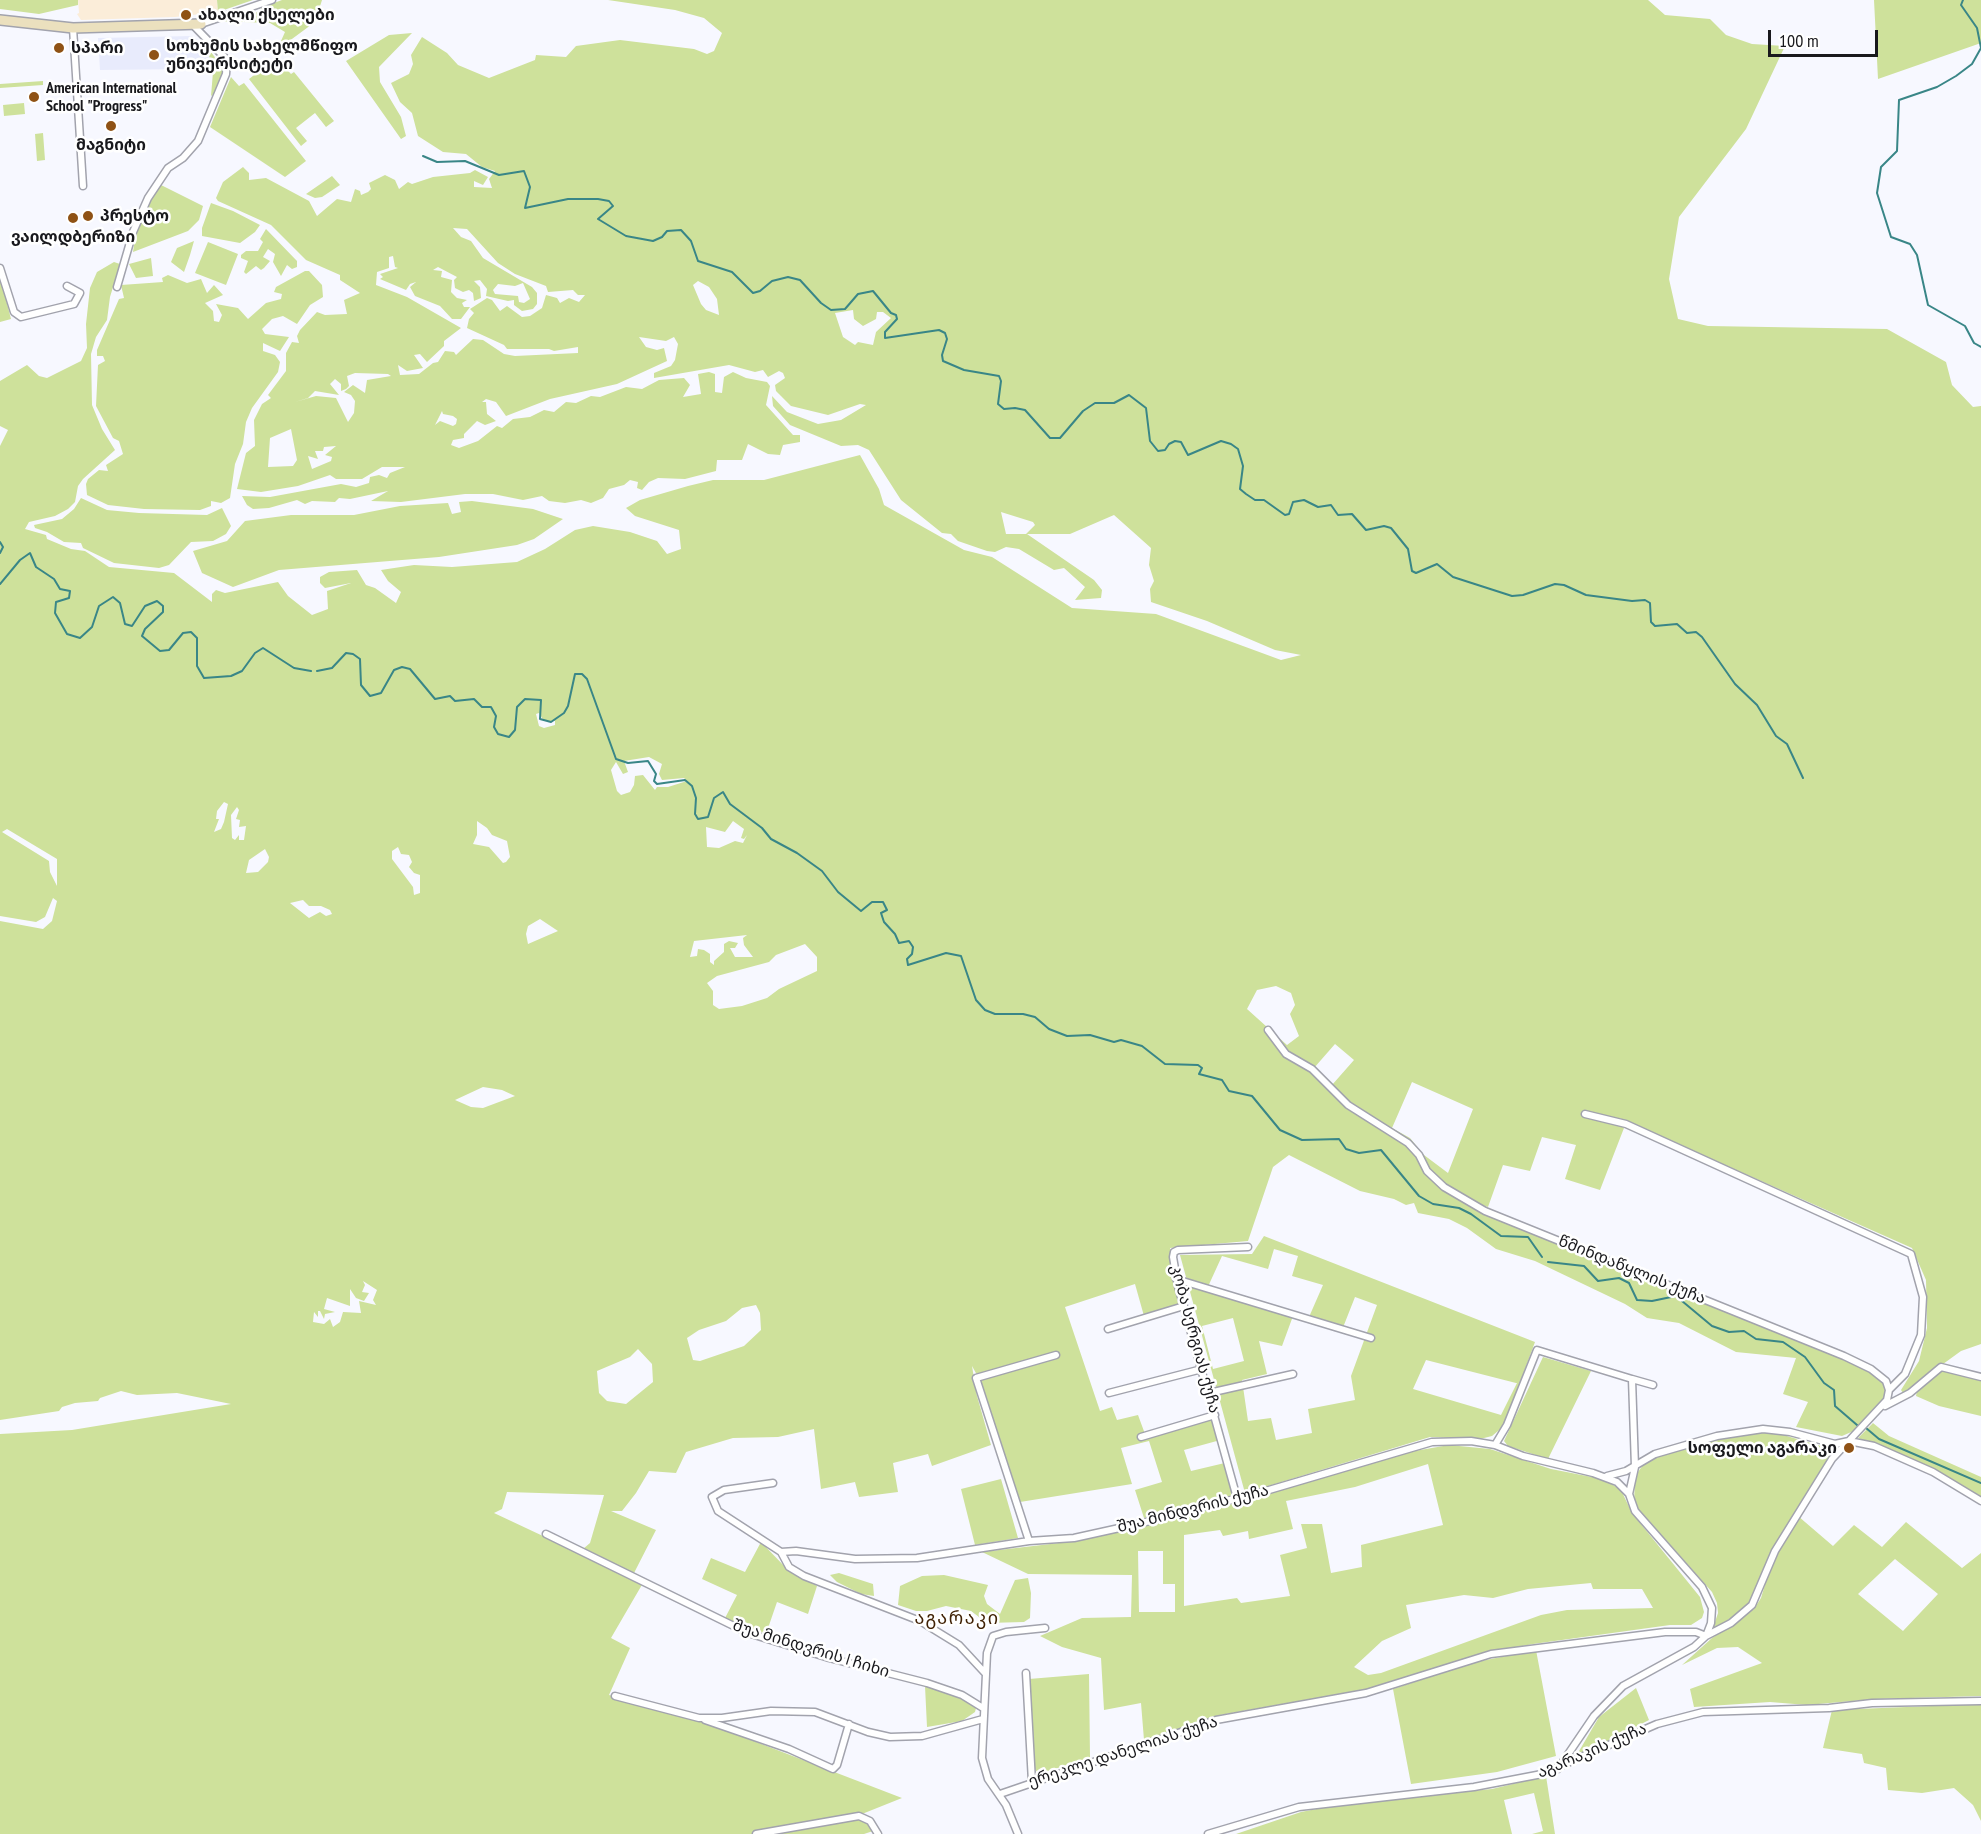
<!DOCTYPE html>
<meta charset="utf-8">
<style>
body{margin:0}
#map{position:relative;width:1981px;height:1834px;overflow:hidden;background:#f7f8ff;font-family:"PT Sans Narrow",sans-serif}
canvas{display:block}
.scale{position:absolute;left:1768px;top:30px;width:110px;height:27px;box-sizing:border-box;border:3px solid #19191d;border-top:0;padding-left:8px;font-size:18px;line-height:21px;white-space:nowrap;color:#19191d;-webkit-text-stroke:4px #fff;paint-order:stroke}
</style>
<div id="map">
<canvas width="1981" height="1834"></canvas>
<div class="scale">100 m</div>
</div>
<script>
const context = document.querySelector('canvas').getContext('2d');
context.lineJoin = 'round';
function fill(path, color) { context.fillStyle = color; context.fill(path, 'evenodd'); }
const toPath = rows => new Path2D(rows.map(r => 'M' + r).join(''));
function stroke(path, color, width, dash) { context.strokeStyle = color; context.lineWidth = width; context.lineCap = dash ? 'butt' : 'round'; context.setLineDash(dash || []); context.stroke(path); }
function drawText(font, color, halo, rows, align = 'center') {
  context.font = font + ' "PT Sans Narrow","Noto Sans Georgian",sans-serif'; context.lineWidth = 5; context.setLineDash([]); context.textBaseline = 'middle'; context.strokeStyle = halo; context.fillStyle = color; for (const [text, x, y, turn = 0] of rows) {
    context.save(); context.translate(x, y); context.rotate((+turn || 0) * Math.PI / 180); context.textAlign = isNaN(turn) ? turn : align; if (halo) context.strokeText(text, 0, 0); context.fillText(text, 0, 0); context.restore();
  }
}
const built = toPath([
 [192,36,207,47,211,61,188,63,188,69,100,70,98,38]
]);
const industrial = toPath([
 [78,0,217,0,218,12,175,17,81,20,77,14,79,13]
]);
const green = toPath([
 [0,0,78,0,78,5,39,14,0,9],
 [217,0,253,0,218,12],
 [282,0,322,0,315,22,277,50,285,32,270,23,217,21,244,13,246,19,251,17,263,7],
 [608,0,1648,0,1665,15,1710,19,1726,35,1752,44,1785,46,1746,129,1679,217,1669,279,1678,319,1708,326,1887,329,1946,362,1952,385,1973,407,1981,406,1981,1344,1961,1351,1903,1393,1901,1390,1919,1361,1927,1328,1926,1280,1912,1248,1619,1118,1617,1124,1624,1128,1600,1190,1565,1179,1576,1145,1542,1137,1530,1171,1503,1165,1488,1207,1482,1205,1479,1210,1813,1346,1869,1371,1885,1384,1891,1393,1856,1430,1842,1436,1796,1427,1808,1402,1783,1394,1796,1358,1736,1352,1679,1323,1647,1318,1625,1304,1535,1261,1496,1249,1467,1228,1449,1219,1418,1213,1414,1203,1406,1205,1394,1199,1360,1191,1289,1155,1273,1167,1248,1241,1170,1248,1186,1303,1144,1316,1135,1284,1065,1307,1100,1411,1112,1407,1117,1420,1138,1415,1145,1434,1218,1414,1224,1439,1184,1450,1191,1471,1229,1462,1237,1494,1144,1518,1135,1490,1162,1482,1149,1441,1121,1448,1132,1484,1020,1502,977,1375,972,1366,977,1396,991,1445,932,1466,928,1454,893,1463,898,1492,859,1497,855,1482,821,1489,814,1429,778,1437,733,1438,686,1452,676,1473,649,1471,636,1493,622,1511,611,1511,656,1530,634,1573,583,1549,590,1543,604,1495,507,1492,502,1509,494,1513,643,1583,611,1638,630,1648,609,1695,699,1720,902,1798,857,1816,868,1823,873,1831,864,1834,0,1834,0,1434,72,1430,231,1404,177,1393,137,1395,121,1391,100,1398,98,1401,75,1403,62,1407,59,1411,0,1420,0,921,43,929,52,921,57,901,53,898,45,917,36,922,0,916,0,446,8,430,0,426,0,381,27,365,39,376,47,378,81,361,87,348,86,324,90,288,97,272,114,262,120,264,110,297,107,320,96,337,91,354,92,405,102,429,115,450,83,479,78,486,75,502,68,509,55,516,29,522,25,529,46,535,47,539,71,549,85,551,109,567,174,573,212,602,212,594,216,590,225,593,278,582,288,596,312,615,328,609,327,591,351,583,325,588,320,583,320,577,329,572,357,570,366,585,375,588,396,603,401,592,388,581,381,570,414,565,452,567,517,562,545,549,575,530,593,526,630,532,657,541,667,554,681,549,679,530,635,516,626,508,640,500,688,486,713,480,764,480,860,455,879,489,884,505,964,550,992,557,1072,608,1156,614,1281,660,1301,655,1275,650,1207,621,1151,602,1150,589,1154,581,1149,565,1151,548,1114,515,1070,534,1027,534,1094,580,1102,590,1101,598,1075,600,1085,587,1064,568,1054,570,1019,549,1006,547,995,552,987,551,958,541,951,534,942,533,901,500,869,450,858,445,841,446,790,425,773,406,772,396,787,412,818,424,841,420,866,405,860,404,828,415,791,406,776,391,775,385,785,378,783,373,779,371,768,377,763,370,755,372,729,365,654,378,654,373,671,366,675,360,678,344,674,337,666,341,639,337,646,347,657,350,664,348,667,361,617,384,550,399,506,416,496,402,486,399,482,402,486,402,487,414,496,421,485,425,477,421,464,434,464,438,453,440,451,445,459,448,478,441,497,426,502,428,513,419,530,417,544,410,554,412,566,402,576,403,591,396,600,397,626,387,642,389,659,380,684,378,690,385,683,397,701,394,698,374,709,372,715,374,715,392,722,393,724,377,733,372,746,378,767,382,770,386,766,405,793,435,800,435,800,442,783,445,780,455,768,454,748,444,742,460,717,460,716,471,685,479,658,478,649,482,642,490,637,488,638,482,630,480,624,485,609,489,603,498,591,503,581,500,565,503,549,501,542,496,523,500,493,494,465,494,401,502,371,501,388,491,350,499,339,498,335,502,312,501,305,504,297,500,269,508,253,509,247,505,242,496,270,497,341,484,356,487,369,483,370,477,379,475,387,478,390,473,405,467,382,467,362,479,336,479,330,475,298,486,261,492,237,489,246,453,255,446,254,420,262,404,271,398,268,395,286,371,286,353,292,342,299,343,297,336,300,330,317,312,325,315,347,314,344,300,360,293,340,280,340,275,306,260,271,225,218,201,216,198,223,182,243,167,249,173,249,180,266,178,309,201,317,216,337,199,351,202,355,189,360,191,361,195,368,192,371,189,369,183,385,175,395,180,399,189,408,182,412,184,433,177,470,173,475,170,488,177,483,185,474,181,474,187,492,188,489,179,495,171,482,167,466,154,443,152,418,136,412,113,400,102,391,83,409,74,413,64,411,55,422,37,447,53,458,65,489,78,535,60,536,55,566,57,576,46,620,40,694,49,707,54,714,51,722,33,704,18,675,10],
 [453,228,467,229,498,263,515,274,546,286,548,292,573,290,578,295,585,295,579,302,569,298,560,303,557,298,546,295,542,308,530,316,522,317,507,306,500,311,492,300,487,298,470,309,474,313,469,319,467,328,504,345,507,349,549,349,554,351,578,347,578,353,515,356,504,354,483,340,473,339,456,355,454,352,445,351,438,362,433,363,419,374,400,375,398,365,407,371,423,368,414,355,420,354,427,362,444,346,444,341,461,328,407,297,376,285,377,272,389,268,389,257,393,256,395,267,398,268,380,274,383,277,380,279,406,290,410,284,416,282,410,287,415,296,440,306,452,319,461,319,470,307,464,307,462,303,467,300,457,298,451,292,452,280,441,277,442,271,433,270,438,267,457,277,454,280,455,288,463,292,469,290,473,293,474,301,481,298,480,287,474,281,480,280,487,289,486,296,508,301,514,300,514,305,522,311,533,309,537,304,537,293,532,287,483,258,471,241,461,237],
 [698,281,709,287,717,299,719,315,706,310,701,304,693,285],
 [523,283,530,299,524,303,519,302,518,296,495,294,493,290,498,284,515,286],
 [853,310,854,319,863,326,876,319,877,312,883,312,891,318,876,332,873,345,858,342,855,345,843,337,835,313],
 [355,373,388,374,391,376,367,380,365,393,353,385,344,392,351,395,355,401,354,413,348,422,336,398,316,396,295,402,308,398,315,391,339,395,330,384,335,379,341,384,341,391,346,389,349,386,347,376],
 [442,411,443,414,453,416,457,419,456,424,453,426,440,421,435,425],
 [291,429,297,460,293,466,268,467,270,438],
 [336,446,325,455,332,457,331,461,312,469,308,456,318,459,315,451,323,451,324,447],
 [1001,512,1033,522,1035,525,1026,534,1006,534],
 [539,713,544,721,555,721,555,725,544,728,539,726,536,714],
 [649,757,662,764,659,774,662,780,684,778,687,781,668,787,657,787,655,790,643,775,635,776,634,785,630,792,621,795,617,791,611,770,616,762,623,774,628,772,624,761],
 [224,802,228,804,224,822,221,829,214,832,219,819,216,819,217,811],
 [237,807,239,810,236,819,240,820,239,827,246,826,244,840,239,840,239,835,235,840,232,838,231,815],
 [477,821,487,828,492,835,507,841,510,857,506,862,503,863,489,847,473,844,477,835],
 [733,821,744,829,741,838,744,839,747,835,743,843,735,841,719,848,707,847,706,827,725,832],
 [7,829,57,859,57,886,50,872,49,861,2,832],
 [398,847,401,854,409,855,412,862,409,867,414,873,420,875,420,893,414,895,413,887,392,859,392,851],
 [265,849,269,857,268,862,258,872,246,873,249,860],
 [303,900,309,906,321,906,330,910,332,914,326,916,320,912,309,918,290,903],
 [540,919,558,931,528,944,526,934,528,926],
 [747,935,743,938,744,945,753,957,735,957,730,948,735,948,738,943,729,941,724,944,724,952,714,961,714,965,710,962,710,954,704,950,698,949,697,956,690,957,694,941],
 [805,944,817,957,817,971,779,989,767,998,742,1006,719,1009,713,1005,713,991,707,983,717,976,769,962,776,955],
 [1276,986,1291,993,1295,1005,1290,1014,1299,1036,1287,1045,1247,1009,1257,990],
 [1335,1044,1354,1060,1332,1085,1314,1068],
 [1412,1082,1473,1109,1448,1173,1424,1155,1410,1138,1392,1128],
 [483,1087,502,1090,515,1096,483,1108,471,1107,455,1100],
 [363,1281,377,1290,373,1300,376,1305,359,1301,361,1313,343,1312,340,1322,333,1327,330,1319,324,1324,313,1322,314,1312,318,1317,318,1311,320,1311,324,1319,325,1314,335,1312,324,1309,327,1298,350,1306,350,1289,356,1298,364,1301,369,1293,362,1292,365,1285],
 [756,1305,760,1313,761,1330,744,1346,700,1361,693,1360,687,1338,699,1330,726,1321,742,1308],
 [638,1349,652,1364,653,1382,626,1404,607,1401,599,1393,597,1371,630,1357],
 [1874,0,1981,0,1981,43,1878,79],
 [412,33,379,67,380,82,401,117,406,136,401,139,346,61,389,35],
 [207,47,224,69,216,92,211,96,213,72],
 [276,58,291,74,294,72,334,121,326,127,315,113,296,128,307,141,301,146,249,79],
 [231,77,239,86,244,83,306,161,285,177,210,127],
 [43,81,43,85,0,88,0,84],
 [24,103,25,114,4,116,3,105],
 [43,133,45,160,37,161,35,134],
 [332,176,340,185,322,197,315,198,306,194],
 [159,184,203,206,199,220,188,231,133,252,136,231],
 [211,203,233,211,260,225,255,232,240,243,202,236,202,228],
 [266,229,297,261,297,267,292,269,287,265,281,276,273,262,275,254,268,249,263,257,270,261,264,268,261,270,256,266,246,274,244,272,248,261,241,258,241,255,246,251,258,251,263,242,260,239],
 [194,241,190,255,184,272,171,262,177,248],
 [208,242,238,254,226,285,195,273],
 [151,258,153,276,136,278,129,264],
 [305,271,309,271,322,285,323,297,310,305,297,324,283,316,272,319,262,329,265,334,289,337,280,351,263,343,263,351,275,355,280,362,278,372,252,408,246,422,243,444,235,464,230,498,221,503,211,501,211,506,200,510,144,509,108,505,87,495,86,484,88,479,99,470,108,471,106,465,123,454,119,441,113,438,96,406,98,365,105,361,103,356,97,356,97,350,119,299,124,298,121,285,163,282,162,278,168,275,187,283,201,279,207,293,214,285,223,295,205,303,213,311,214,321,219,322,222,315,216,304,238,308,248,319,266,303,281,299,282,294,274,292,276,287],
 [0,276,11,319,0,322],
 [81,498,107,510,139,513,207,515,222,508,231,526,226,534,213,541,191,542,169,565,159,568,114,563,83,548,81,543,64,542,47,532,35,528,34,525,62,519,74,509],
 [472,501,533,509,563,519,534,539,517,545,439,557,279,570,233,587,202,573,193,551,227,541,245,521,291,515,354,515,400,506,448,503,452,514,461,512,459,502],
 [1264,1236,1535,1342,1504,1426,1492,1436,1480,1439,1430,1437,1245,1493,1180,1255,1252,1254],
 [1274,1249,1298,1256,1292,1276,1323,1285,1309,1317,1342,1330,1355,1297,1377,1305,1351,1376,1355,1400,1308,1409,1312,1433,1276,1440,1271,1418,1248,1421,1242,1380,1267,1374,1259,1341,1282,1346,1293,1316,1206,1291,1222,1256,1268,1269],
 [1233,1318,1244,1361,1213,1369,1202,1326],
 [1426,1360,1516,1383,1517,1383,1501,1415,1413,1389],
 [1543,1357,1591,1371,1548,1459,1508,1446,1504,1441],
 [1941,1371,1981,1378,1981,1416,1939,1406,1916,1396,1917,1391],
 [1873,1423,1889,1436,1981,1477,1981,1497,1932,1468,1858,1438],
 [1773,1432,1835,1450,1768,1558,1760,1585,1748,1606,1712,1631,1718,1613,1717,1603,1712,1592,1634,1504,1635,1476,1646,1461,1661,1455,1732,1435],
 [1449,1445,1490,1449,1551,1469,1602,1479,1613,1485,1621,1490,1632,1513,1700,1597,1704,1612,1702,1618,1691,1625,1670,1625,1533,1644,1476,1655,1367,1689,1220,1715,1144,1740,1141,1703,1104,1710,1101,1658,1062,1647,1040,1636,1082,1618,1131,1617,1132,1575,1028,1574,982,1552,1076,1541,1240,1501,1403,1453],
 [1428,1464,1443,1525,1361,1545,1362,1567,1331,1573,1322,1524,1301,1524,1307,1548,1280,1555,1290,1596,1241,1603,1237,1598,1184,1606,1184,1535,1220,1530,1223,1536,1248,1531,1249,1539,1293,1529,1286,1501,1355,1487],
 [1138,1551,1163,1551,1163,1584,1175,1584,1175,1612,1139,1612],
 [1591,1583,1593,1589,1642,1589,1653,1608,1567,1610,1541,1615,1381,1673,1368,1675,1354,1667,1382,1641,1411,1628,1406,1605,1464,1595,1493,1598,1528,1589],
 [1001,1479,1018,1538,975,1545,961,1489],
 [1798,1516,1833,1546,1854,1525,1882,1547,1906,1522,1962,1568,1981,1553,1981,1696,1875,1699,1807,1705,1770,1702,1694,1707,1690,1689,1762,1663,1738,1647,1717,1648,1682,1665,1712,1638,1754,1609,1761,1598,1773,1558],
 [1895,1559,1938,1594,1903,1631,1858,1594],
 [761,1542,788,1570,817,1586,808,1614,777,1602,766,1634,724,1620,737,1595,702,1579,711,1558,745,1572],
 [839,1573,873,1584,874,1596,861,1594,837,1582,830,1575],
 [944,1575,988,1585,984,1596,987,1604,1000,1614,1015,1580,1028,1578,1031,1593,1030,1618,1024,1622,987,1623,971,1611,946,1606,927,1611,916,1611,898,1605,900,1586,922,1576],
 [1536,1650,1556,1756,1497,1772,1411,1784,1393,1689,1476,1662],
 [1089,1674,1090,1758,1038,1774,1033,1765,1029,1679],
 [925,1686,972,1702,976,1708,975,1712,962,1721,927,1727],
 [1636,1688,1649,1720,1575,1758,1599,1717],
 [1981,1704,1981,1821,1973,1805,1954,1788,1922,1793,1888,1790,1886,1768,1864,1763,1862,1754,1823,1748,1832,1710],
 [1546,1776,1555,1834,1532,1834,1543,1831,1534,1793,1504,1800,1512,1834,1236,1834,1301,1812,1342,1804,1492,1789]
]);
const stream = toPath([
 [1963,0,1961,5,1977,28,1981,48],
 [1981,48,1972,64,1956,76,1937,87,1899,100,1897,151,1881,167,1877,193,1891,237,1910,244,1917,255,1928,305,1965,326,1974,343,1981,347],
 [423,156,437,162,465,161,499,175,524,171,530,187,525,208,568,199,598,199,609,201,613,206,598,219,626,236,653,241,662,237,667,231,681,230,691,241,698,261,732,272,753,293,760,291,772,281,788,277,800,280,821,303,831,310,845,309,858,294,873,291,891,313,896,315,897,319,885,332,885,338,939,330,945,333,947,339,942,355,943,361,964,370,999,376,1001,381,998,404,1004,409,1015,408,1025,410,1050,438,1060,438,1083,411,1095,403,1114,403,1129,395,1146,408,1150,441,1158,451,1165,450,1169,444,1175,441,1181,442,1188,455,1221,441,1231,444,1238,449,1243,466,1240,489,1246,494,1255,500,1264,500,1285,515,1289,514,1293,502,1304,500,1318,507,1331,505,1338,515,1352,514,1366,530,1384,526,1391,528,1408,549,1412,571,1416,573,1437,564,1453,577,1512,596,1523,595,1555,584,1564,585,1586,595,1632,601,1645,600,1650,603,1651,622,1655,626,1677,624,1687,633,1696,632,1702,637,1735,684,1757,705,1776,736,1787,744,1803,778],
 [0,542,3,547,0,553],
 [0,584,20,560,30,553,36,567,54,579,60,589,70,591,69,598,56,602,55,613,67,634,80,638,92,627,99,606,113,597,120,603,125,624,132,626,145,606,157,601,163,606,163,612,145,629,142,636,160,651,169,650,183,633,191,632,197,638,197,666,204,678,231,676,242,671,255,653,263,648,294,668,311,671],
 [317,671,332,668,346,653,353,654,360,659,361,685,370,696,381,693,394,670,402,667,410,669,435,699,450,696,455,701,474,699,482,707,491,707,496,716,494,727,498,734,509,737,515,730,517,707,525,699,541,700,540,719,551,722,564,713,568,706,575,674,582,674,587,679,616,759,628,763,648,761,656,774,654,781,657,784,685,780,692,786,696,798,695,814,698,819,708,817,714,798,723,792,730,804,762,828,771,839,797,853,822,871,838,892,861,911,872,902,883,902,887,910,881,913,884,922,895,934,899,943,909,941,913,947,912,954,907,959,908,965,946,953,961,956,976,1000,985,1010,995,1014,1023,1014,1035,1017,1049,1029,1067,1036,1090,1035,1114,1042,1121,1040,1142,1046,1165,1064,1198,1065,1202,1068,1199,1074,1222,1080,1229,1091,1252,1096,1280,1130,1302,1140,1339,1139,1346,1149,1359,1153,1381,1150,1419,1196,1433,1204,1459,1208,1471,1214,1501,1236,1528,1237,1542,1257],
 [1548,1262,1584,1266,1598,1281,1619,1278,1629,1283,1637,1300,1652,1301,1676,1296,1712,1326,1729,1332,1744,1331,1756,1339,1783,1342,1805,1357,1824,1383,1834,1390,1835,1406,1857,1425],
 [1866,1428,1879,1439,1981,1483]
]);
const street = toPath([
 [201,24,272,0],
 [73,28,83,186],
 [0,268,14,312,21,317,74,304,80,293,67,286],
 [117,287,133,232,148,198,168,168,183,158,198,141,226,74,227,60,193,25],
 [1585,1114,1626,1124,1911,1254,1923,1297,1921,1335,1905,1374,1889,1390],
 [1176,1279,1371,1338],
 [1108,1329,1184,1306],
 [1632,1379,1653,1385],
 [1109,1393,1202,1369],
 [1209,1393,1293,1374],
 [1885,1406,1910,1393,1941,1367,1981,1377],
 [1141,1437,1215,1415],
 [1495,1445,1507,1425,1537,1350,1632,1379,1635,1467,1629,1494],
 [1607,1476,1626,1471,1655,1454,1717,1436,1763,1429,1790,1432,1835,1444,1849,1441,1874,1446,1933,1472,1981,1501],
 [773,1483,724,1490,712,1497,718,1511,781,1552],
 [1237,1498,1178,1286,1173,1257,1174,1252,1178,1250,1248,1247],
 [546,1534,748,1633,829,1658,927,1683,962,1695,983,1708],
 [1029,1541,976,1378,1056,1355],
 [985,1673,959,1645,920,1621,804,1576,789,1567,781,1552,796,1551,855,1559,917,1558,1029,1541,1074,1538,1142,1523,1269,1490,1432,1442,1471,1441,1495,1445,1523,1456,1593,1473,1617,1482,1629,1494,1635,1511,1702,1587,1712,1608,1711,1623,1706,1636,1694,1647,1623,1686,1594,1716,1558,1769],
 [1026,1673,1032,1782],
 [615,1696,699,1718,722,1718,771,1711,815,1712,868,1732,890,1737,922,1736,983,1719],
 [705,1720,789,1749,833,1769,837,1765,849,1724],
 [1000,1794,1216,1720,1366,1693,1491,1654,1665,1632,1696,1632,1706,1636,1731,1623,1752,1605,1775,1551,1832,1459,1887,1400,1889,1390,1886,1381,1871,1369,1844,1356,1485,1211,1444,1187,1427,1171,1419,1155,1408,1143,1348,1105,1312,1069,1286,1054,1268,1030],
 [756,1834,859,1816,870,1821,878,1834],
 [1018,1834,1006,1805,988,1779,982,1758,987,1653,993,1636,1006,1632,1045,1628],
 [1208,1834,1299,1807,1474,1787,1542,1774,1657,1724,1703,1712,1829,1708,1872,1703,1981,1701]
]);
const secondary = toPath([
 [0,20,73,28,201,24]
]);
const markers = [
 [186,15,6,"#8f5215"],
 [59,48,6,"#8f5215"],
 [154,55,6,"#8f5215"],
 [34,97,6,"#8f5215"],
 [111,126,6,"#8f5215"],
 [88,216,6,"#8f5215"],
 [73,218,6,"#8f5215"],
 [1849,1448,6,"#8f5215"]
];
const poiNames = [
 ["ახალი ქსელები",198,15],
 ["სოხუმის სახელმწიფო",166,46],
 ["უნივერსიტეტი",166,64],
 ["სპარი",71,48],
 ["American International",46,88],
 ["School \"Progress\"",46,106],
 ["მაგნიტი",111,145,"center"],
 ["პრესტო",100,216],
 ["ვაილდბერიზი",73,237,"center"],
 ["სოფელი აგარაკი",1837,1448,"right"]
];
const streetNames = [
 ["წმინდაწყლის ქუჩა",1632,1270,22],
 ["კობა სერგიას ქუჩა",1195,1339,75],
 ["შუა მინდვრის ქუჩა",1193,1509,-14],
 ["შუა მინდვრის I ჩიხი",811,1649,17],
 ["აგარაკის ქუჩა",1592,1751,-23],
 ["ერეკლე დანელიას ქუჩა",1123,1752,-18]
];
const neighbourhoodNames = [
 ["აგარაკი",957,1619]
];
fill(built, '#e8ebfc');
fill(industrial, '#fbedd9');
fill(green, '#cee19b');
stroke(stream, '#398687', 2);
stroke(street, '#a2a3ad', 9);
stroke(secondary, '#a2a3ad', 12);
stroke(street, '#fff', 6);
stroke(secondary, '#ebe0be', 9);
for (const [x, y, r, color] of markers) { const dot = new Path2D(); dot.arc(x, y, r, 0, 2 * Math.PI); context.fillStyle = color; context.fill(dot); stroke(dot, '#fff', 2); }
drawText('bold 16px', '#19191d', '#fff', poiNames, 'left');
drawText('16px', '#19191d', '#fff', streetNames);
context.letterSpacing = '1.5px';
drawText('18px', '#402206', '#fff', neighbourhoodNames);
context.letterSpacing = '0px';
</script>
